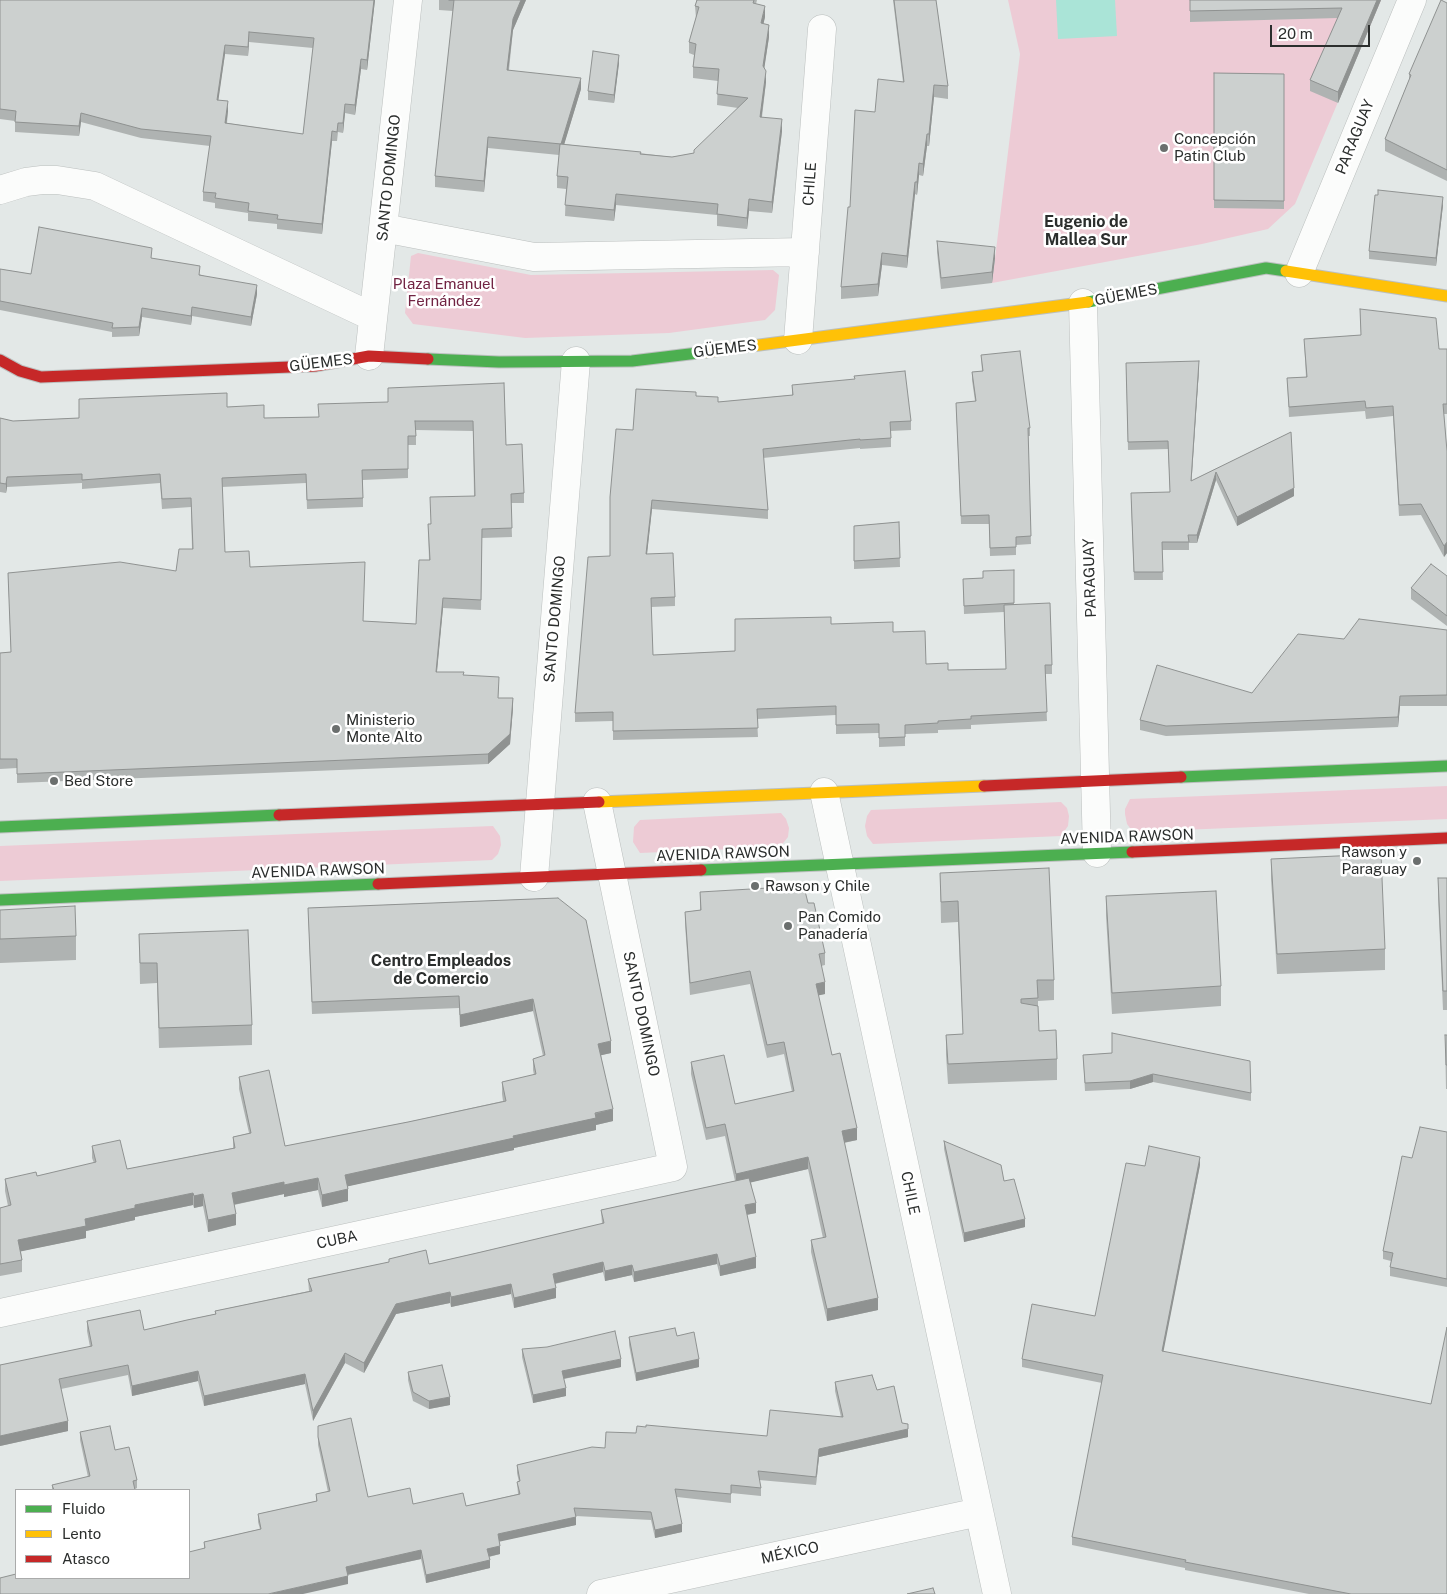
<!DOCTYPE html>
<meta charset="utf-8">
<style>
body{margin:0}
#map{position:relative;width:1447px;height:1594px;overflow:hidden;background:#e3e8e7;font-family:"Public Sans",sans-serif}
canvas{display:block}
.legend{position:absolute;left:15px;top:1489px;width:175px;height:90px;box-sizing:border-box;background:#fff;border:1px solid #aaabab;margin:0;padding:6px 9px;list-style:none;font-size:15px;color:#2b2e2d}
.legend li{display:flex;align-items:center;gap:10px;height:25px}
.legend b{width:25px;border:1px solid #aaabab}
.scale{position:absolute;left:1270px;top:25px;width:100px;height:22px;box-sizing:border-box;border:2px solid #2b2e2d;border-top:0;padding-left:6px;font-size:15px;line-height:18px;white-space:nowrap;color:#2b2e2d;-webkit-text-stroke:4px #fff;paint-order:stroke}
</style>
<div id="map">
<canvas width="1447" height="1594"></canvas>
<ul class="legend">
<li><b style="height:6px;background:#4caf50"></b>Fluido</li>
<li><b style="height:6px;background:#ffc107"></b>Lento</li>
<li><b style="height:6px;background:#c62828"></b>Atasco</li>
</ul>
<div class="scale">20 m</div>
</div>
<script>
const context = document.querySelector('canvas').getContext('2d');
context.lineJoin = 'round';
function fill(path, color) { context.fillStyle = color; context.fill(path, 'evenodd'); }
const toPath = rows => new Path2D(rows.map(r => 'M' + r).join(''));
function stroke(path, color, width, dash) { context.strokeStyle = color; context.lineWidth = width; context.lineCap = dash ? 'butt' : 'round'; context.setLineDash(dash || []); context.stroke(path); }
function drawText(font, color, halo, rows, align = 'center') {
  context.font = font + ' "Public Sans",sans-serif'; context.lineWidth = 5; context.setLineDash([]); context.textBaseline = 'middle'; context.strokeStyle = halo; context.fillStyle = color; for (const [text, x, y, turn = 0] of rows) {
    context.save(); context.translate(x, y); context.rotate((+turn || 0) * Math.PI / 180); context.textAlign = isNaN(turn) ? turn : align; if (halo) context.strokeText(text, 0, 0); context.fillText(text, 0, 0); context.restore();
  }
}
const green = toPath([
 [1008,0,1381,0,1295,204,1268,229,1202,244,992,283,1020,54],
 [418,253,531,275,773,270,779,275,775,310,765,320,669,333,525,338,413,324,405,313,411,256],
 [1447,786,1447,819,1133,832,1127,824,1125,814,1125,809,1130,799],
 [1061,802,1067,808,1069,816,1068,826,1061,836,873,844,867,836,865,826,867,816,871,810],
 [781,813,786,819,789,828,788,837,780,847,640,853,633,842,634,827,640,820],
 [493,826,500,836,501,845,498,854,492,860,0,881,0,846]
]);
const water = toPath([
 [1056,0,1115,0,1117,36,1058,39]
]);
const street = toPath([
 [0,190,26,182,42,180,57,180,95,186,373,317],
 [383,228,534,257,805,252],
 [1299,273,1412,0],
 [1083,303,1097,853],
 [798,340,822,29],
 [369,356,408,0],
 [824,792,997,1594],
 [534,877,576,361],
 [0,1313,673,1167,597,802],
 [601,1594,979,1512]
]);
const fast = toPath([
 [1088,302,1266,268,1286,271],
 [428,359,499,362,632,361,706,352],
 [1181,777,1447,766],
 [0,827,279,815],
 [701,870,1132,852],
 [0,900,378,884]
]);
const slow = toPath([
 [1286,271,1447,296],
 [706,352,1088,302],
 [599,802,984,786]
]);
const jam = toPath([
 [0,360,20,371,41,377,315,366,369,356,428,359],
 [984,786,1181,777],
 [279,815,599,802],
 [1132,852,1447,838],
 [378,884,701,870]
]);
const wall = toPath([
 [0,0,375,0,367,70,361,69,355,115,345,113,343,133,338,132,337,141,332,141,322,234,277,229,277,224,248,221,248,213,215,208,215,203,203,201,203,192,210,146,141,138,81,122,79,136,15,132,15,121,0,119],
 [249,42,313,48,303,134,227,123,228,111,218,100,225,54,248,56],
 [439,0,526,0,513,30,509,70,581,89,564,144,672,157,694,153,738,108,717,105,718,81,693,78,693,67,694,55,689,53,689,42,696,18,695,6,697,0,757,0,756,4,765,17,763,24,769,37,764,68,766,82,762,117,782,131,772,213,749,211,747,229,717,226,717,215,616,205,614,221,565,216,566,189,557,188,557,176,559,155,488,148,484,192,435,187,435,176,453,11,439,10],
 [893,0,936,0,948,86,948,99,934,97,929,146,927,146,923,176,919,175,917,195,915,194,907,268,882,265,878,296,841,299,841,287,850,207,875,112,903,82],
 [1190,0,1381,0,1338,103,1310,91,1310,80,1338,18,1190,22],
 [1447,3,1447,181,1385,151,1385,139,1409,80,1409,74],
 [619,63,614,103,588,100,588,91],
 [1214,73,1284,74,1284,209,1214,208],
 [1443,205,1436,266,1369,259,1369,251],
 [937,241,995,258,992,283,941,289,937,252],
 [152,258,257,294,251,326,192,316,191,325,142,317,139,336,112,337,112,332,0,310,0,269,31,274],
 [1360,309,1439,349,1447,349,1447,414,1444,414,1447,451,1447,553,1444,557,1421,515,1399,516,1393,416,1366,419,1365,411,1289,417,1287,378,1306,377,1304,339,1361,335],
 [981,355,1030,428,1030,436,1028,436,1031,544,1016,545,1016,555,990,556,989,524,961,524,956,403,975,401,972,380,972,372,982,371],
 [1126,363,1199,369,1191,481,1291,432,1294,496,1237,526,1216,480,1197,543,1189,543,1189,550,1162,550,1163,580,1134,580,1131,501,1170,492,1168,449,1128,450],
 [504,383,506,445,524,493,524,503,511,503,512,537,482,538,481,610,443,608,437,672,464,675,499,687,498,698,513,708,510,744,488,764,17,783,17,768,0,769,0,653,11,652,8,573,176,571,192,549,191,507,162,509,160,483,82,489,82,483,7,487,6,493,0,492,0,418,13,421,79,418,227,407,264,418,318,417,388,402],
 [416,430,473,431,474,496,430,524,428,524,429,560,416,624,363,621,250,567,225,552,222,487,306,483,307,509,363,507,363,480,408,478,408,445,416,445],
 [792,385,911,421,911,430,891,431,891,447,860,449,860,448,763,458,768,510,768,519,652,509,647,554,675,597,675,606,651,607,653,655,735,651,831,624,893,632,926,664,948,670,1006,669,1004,612,964,614,963,579,983,578,1014,570,1014,605,1052,665,1052,674,1045,674,1047,721,971,725,971,729,938,730,938,733,905,734,905,746,879,747,879,733,836,734,836,715,757,719,758,737,613,740,613,721,575,722,575,713,610,556,633,430,696,396,718,402,792,395],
 [899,522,900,567,854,569,854,526],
 [1447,576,1447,626,1411,599,1411,588],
 [1447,630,1447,706,1400,706,1398,727,1166,736,1140,730,1140,720,1252,693,1344,639],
 [1271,859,1385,949,1385,970,1277,974,1271,879],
 [940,873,1054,980,1054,1000,1038,1001,1038,1006,1039,1031,1057,1059,1057,1080,948,1084,946,1055,946,1035,963,1034,958,922,941,923],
 [1438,878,1447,878,1447,1010,1443,1010,1438,897],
 [700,892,808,903,825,953,825,965,821,966,825,994,818,995,832,1055,857,1140,844,1143,878,1310,827,1321,811,1252,811,1240,823,1238,808,1169,751,1182,756,1213,747,1215,756,1268,720,1276,717,1264,634,1282,632,1275,605,1281,603,1272,555,1284,556,1298,514,1308,511,1294,451,1307,450,1303,396,1314,364,1373,345,1363,313,1421,305,1384,204,1406,198,1381,132,1396,128,1375,61,1389,68,1431,0,1446,0,1365,90,1347,87,1331,87,1321,144,1330,187,1320,215,1314,215,1311,309,1291,308,1279,389,1262,389,1259,429,1264,602,1224,601,1210,735,1181,725,1136,706,1140,691,1074,691,1062,735,1104,792,1092,784,1054,767,1058,750,984,690,995,685,924,685,912,700,910],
 [1106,896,1221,986,1221,1006,1112,1014,1106,916],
 [558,898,611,1053,601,1055,613,1121,596,1125,596,1130,514,1148,514,1150,348,1186,348,1201,322,1207,318,1190,284,1197,284,1194,234,1205,236,1225,208,1232,203,1206,194,1208,193,1205,135,1217,135,1220,86,1231,86,1238,21,1251,22,1260,22,1272,0,1276,0,1208,8,1206,5,1191,5,1179,37,1176,94,1163,92,1158,92,1146,127,1169,233,1148,233,1137,249,1133,239,1089,239,1077,285,1146,408,1122,503,1101,502,1094,502,1082,534,1075,533,1070,533,1059,543,1056,533,1011,460,1027,459,1008,312,1014,308,908],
 [0,910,76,936,76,960,0,963],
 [139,934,252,1025,252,1045,159,1048,157,983,140,984],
 [1112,1033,1251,1093,1251,1101,1153,1082,1130,1089,1085,1091,1083,1055,1112,1053],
 [1445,1035,1447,1035,1447,1089,1446,1089],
 [1447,1132,1447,1287,1390,1276,1390,1267,1391,1261,1383,1259,1383,1251,1412,1158],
 [944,1141,1004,1181,1025,1227,964,1242,944,1149],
 [1200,1165,1163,1351,1447,1594,1309,1594,1185,1570,1185,1568,1072,1545,1072,1537,1102,1383,1022,1367,1022,1359,1095,1316,1145,1166],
 [677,1336,699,1367,636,1381,629,1345,629,1337],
 [522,1349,621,1367,564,1379,566,1396,533,1403,522,1357],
 [408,1372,450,1405,429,1409,413,1401,408,1380],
 [835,1382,877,1390,902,1423,908,1437,819,1457,816,1485,759,1480,761,1488,761,1496,731,1493,731,1503,677,1497,682,1532,655,1538,651,1520,576,1516,576,1525,499,1541,500,1554,489,1557,490,1568,426,1583,421,1559,348,1575,348,1584,189,1578,204,1549,204,1542,260,1529,258,1522,258,1514,316,1501,316,1494,328,1492,318,1445,318,1426,368,1497,413,1504,466,1506,518,1494,517,1482,519,1482,517,1473,517,1465,605,1448,636,1433,767,1436,841,1417,835,1391],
 [80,1432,115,1450,137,1480,137,1488,135,1489,135,1490,52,1490,52,1485,88,1477,80,1440]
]);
const shadedWall = toPath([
 [374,0,375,0,367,70,367,60],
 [521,0,526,0,513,30,507,80,507,70,513,19],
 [1377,0,1381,0,1338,103,1338,92],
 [765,6,765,17,761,35,761,23],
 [769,25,769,37,763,77,763,66],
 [249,32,249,42,248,56,248,47],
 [225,45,225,54,217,110,217,100],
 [619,55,619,63,614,103,614,95],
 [361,59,361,69,355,115,355,105],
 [766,71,766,82,760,128,760,117],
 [581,78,581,89,561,155,561,144],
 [934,85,934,97,929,146,929,134],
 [228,101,228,111,225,133,225,123],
 [345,104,345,113,343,133,343,123],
 [81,113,81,122,79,136,79,126],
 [782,119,782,131,772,213,772,202],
 [332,131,332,141,322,234,322,224],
 [927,134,927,146,923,176,923,164],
 [488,137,488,148,484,192,484,181],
 [919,163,919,175,917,195,917,182],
 [915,182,915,194,907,268,907,256],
 [616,194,616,205,614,221,614,210],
 [1443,197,1443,205,1436,266,1436,258],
 [749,199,749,211,747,229,747,218],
 [995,247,995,258,992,283,992,272],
 [882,253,882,265,878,296,878,284],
 [257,285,257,294,251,326,251,317],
 [192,307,192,316,191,325,191,316],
 [142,308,142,317,139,336,139,327],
 [1199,361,1199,369,1191,489,1191,481],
 [1216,472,1216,480,1197,543,1197,535],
 [7,477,7,487,6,493,6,484],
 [1294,488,1294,496,1237,526,1237,517],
 [652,500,652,509,646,563,646,554],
 [1447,542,1447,553,1444,557,1444,546],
 [443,598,443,608,436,681,436,672],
 [1400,696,1400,706,1398,727,1398,717],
 [513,698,513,708,510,744,488,764,488,754],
 [825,982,825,994,816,996,816,984],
 [533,999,533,1011,460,1027,460,1015],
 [611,1041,611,1053,598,1056,598,1044],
 [1153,1074,1153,1082,1130,1089,1130,1081],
 [613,1109,613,1121,596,1125,596,1130,514,1148,514,1150,345,1187,345,1175,513,1136],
 [857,1128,857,1140,842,1143,842,1131],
 [808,1157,808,1169,736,1186,736,1174],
 [1200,1157,1200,1165,1162,1359,1162,1351],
 [318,1178,318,1190,284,1197,284,1185],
 [284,1182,284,1194,232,1205,232,1193],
 [348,1189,348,1201,322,1207,322,1195],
 [193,1193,193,1205,135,1217,135,1220,86,1231,86,1238,18,1252,18,1240,85,1219,135,1205],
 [203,1194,203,1206,194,1208,194,1196],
 [756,1203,756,1213,745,1215,745,1205],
 [236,1214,236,1225,208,1232,208,1220],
 [1025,1219,1025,1227,964,1242,964,1233],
 [717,1254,717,1264,634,1282,634,1272],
 [756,1257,756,1268,720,1276,720,1266],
 [603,1262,603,1272,553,1284,553,1274],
 [632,1265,632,1275,605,1281,605,1271],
 [511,1284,511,1294,451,1307,451,1297],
 [556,1288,556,1298,514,1308,514,1298],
 [450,1292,450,1303,396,1314,364,1373,364,1363,396,1304],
 [878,1298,878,1310,827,1321,827,1309],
 [345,1353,345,1363,313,1421,313,1411],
 [621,1359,621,1367,562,1379,562,1371],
 [699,1359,699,1367,636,1381,636,1373],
 [198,1371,198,1381,132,1396,132,1386],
 [305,1374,305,1384,204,1406,204,1396],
 [566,1388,566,1396,533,1403,533,1395],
 [450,1397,450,1405,429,1409,429,1401],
 [68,1421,68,1431,0,1446,0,1436],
 [908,1429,908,1437,819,1457,816,1485,819,1449],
 [576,1517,576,1525,498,1542,498,1534],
 [682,1524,682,1532,655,1538,655,1530],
 [500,1546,500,1554,487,1557,487,1549],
 [421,1550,421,1559,346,1575,346,1567],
 [490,1560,490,1568,426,1583,426,1575],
 [348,1576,348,1584,303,1594,268,1594]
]);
const building = toPath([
 [0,0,374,0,367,60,361,59,355,105,345,104,343,123,338,123,337,132,332,131,322,224,277,219,278,215,248,211,249,203,215,198,216,193,203,192,211,136,141,129,81,113,79,126,15,122,16,111,0,109,0,0],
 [249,32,314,38,303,134,225,123,228,101,217,100,225,45,248,47,249,32],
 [449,0,521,0,513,19,507,70,581,78,561,144,488,137,484,181,435,176,454,0,449,0],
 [697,0,754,0,753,3,765,6,761,23,769,25,763,66,766,71,760,117,782,119,772,202,749,199,747,218,717,214,718,204,616,194,614,210,565,205,568,177,557,176,560,144,641,152,640,154,672,157,694,153,694,150,748,98,717,94,719,69,693,67,696,44,689,42,699,7,695,6,697,0],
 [894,0,936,0,948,86,934,85,929,134,927,134,923,164,919,163,917,182,915,182,907,256,882,253,878,284,841,287,848,207,850,207,855,110,875,112,878,79,904,82,894,0],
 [1190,0,1377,0,1338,92,1310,80,1342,8,1190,11,1190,0],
 [1441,0,1447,3,1447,170,1385,139,1411,75,1409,74,1441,0],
 [593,51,619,55,614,95,588,91,593,51],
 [1214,73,1284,74,1284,201,1214,200,1214,73],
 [1378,190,1443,197,1436,258,1369,251,1375,195,1378,195,1378,190],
 [39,227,152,248,151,258,200,266,199,275,257,285,251,317,192,307,191,316,142,308,139,327,112,328,113,323,0,301,0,269,31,274,39,227],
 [937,241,995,247,992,272,941,278,937,241],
 [1360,309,1436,318,1439,349,1447,349,1447,404,1443,404,1447,451,1447,542,1444,546,1421,504,1399,505,1393,406,1366,408,1365,401,1289,407,1287,378,1307,377,1304,339,1361,335,1360,309],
 [1020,351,1030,428,1028,428,1031,536,1016,537,1016,547,990,548,989,515,961,516,956,403,976,401,972,372,983,371,981,355,1020,351],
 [1199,361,1191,481,1291,432,1294,488,1237,517,1216,472,1197,535,1188,535,1189,542,1162,542,1163,572,1134,572,1131,493,1170,492,1168,441,1128,442,1126,363,1199,361],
 [905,371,911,421,890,422,891,438,860,440,860,439,763,449,768,510,652,500,646,554,673,553,675,597,651,598,653,655,735,651,735,619,831,617,831,624,893,622,893,632,925,631,926,664,948,663,948,670,1006,669,1004,605,1050,603,1052,665,1045,665,1047,712,971,716,971,719,938,721,938,723,905,725,905,737,879,738,879,724,836,725,836,706,757,709,758,728,613,731,613,712,575,713,588,557,610,556,610,497,616,429,633,430,636,389,696,392,696,396,718,397,718,402,793,395,792,385,855,379,854,376,905,371],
 [504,383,506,445,522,444,524,493,511,494,512,528,482,529,481,600,443,598,436,672,464,672,463,675,499,677,498,698,513,698,510,734,488,754,17,774,17,759,0,759,0,653,11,652,8,573,120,562,176,571,179,549,193,549,191,498,162,499,160,474,82,480,82,474,7,477,6,484,0,483,0,418,13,421,79,418,79,399,227,393,227,407,264,405,264,418,319,417,318,404,388,402,388,388,504,383],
 [415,421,473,421,475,496,430,497,431,524,428,524,430,560,419,560,416,624,363,621,365,562,250,567,249,551,225,552,222,478,306,474,307,500,363,498,362,470,408,469,408,436,416,436,415,421],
 [899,522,900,558,854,561,854,526,899,522],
 [1431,564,1447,576,1447,616,1411,588,1431,564],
 [1014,570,1014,603,964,606,963,579,983,578,983,571,1014,570],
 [1359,619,1447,630,1447,695,1400,696,1398,717,1166,726,1140,720,1157,665,1252,693,1298,634,1344,639,1359,619],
 [1381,854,1385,949,1277,954,1271,859,1381,854],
 [1049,868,1054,980,1037,980,1038,998,1021,999,1021,1003,1038,1006,1039,1031,1056,1030,1057,1059,948,1064,946,1035,963,1034,958,901,941,902,940,873,1049,868],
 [1438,878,1447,878,1447,991,1443,991,1438,878],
 [785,887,804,887,808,903,814,903,825,953,819,954,825,982,816,984,832,1055,840,1053,857,1128,842,1131,878,1298,827,1309,811,1240,826,1237,808,1157,736,1174,725,1124,706,1128,691,1062,724,1055,735,1104,794,1091,784,1042,767,1045,750,971,690,983,685,912,701,910,700,892,785,887],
 [1216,891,1221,986,1112,993,1106,896,1216,891],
 [558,898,586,920,611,1041,598,1044,613,1109,595,1113,596,1118,513,1136,514,1138,345,1175,348,1189,322,1195,318,1178,284,1185,284,1182,232,1193,236,1214,208,1220,203,1194,194,1196,193,1193,135,1205,135,1208,85,1219,86,1226,18,1240,22,1260,0,1264,0,1208,11,1205,5,1179,36,1172,37,1176,96,1162,92,1146,120,1140,127,1169,235,1148,233,1137,251,1133,239,1077,269,1070,285,1146,408,1122,506,1101,502,1082,536,1074,533,1059,545,1055,533,999,460,1015,459,996,312,1002,308,908,558,898],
 [75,906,76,936,0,939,0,910,75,906],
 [248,930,252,1025,159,1028,157,963,140,963,139,934,248,930],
 [1112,1033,1250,1061,1251,1093,1153,1074,1130,1081,1085,1083,1083,1055,1112,1053,1112,1033],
 [1445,1035,1447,1035,1447,1065,1446,1065,1445,1035],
 [1420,1127,1447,1132,1447,1279,1390,1267,1393,1253,1383,1251,1402,1156,1412,1158,1420,1127],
 [944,1141,1001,1165,1004,1181,1014,1179,1025,1219,964,1233,944,1141],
 [1149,1146,1200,1157,1162,1351,1431,1404,1447,1327,1447,1594,1351,1594,1185,1562,1186,1560,1072,1537,1103,1375,1022,1359,1032,1304,1095,1316,1126,1163,1145,1166,1149,1146],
 [749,1178,756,1203,745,1205,756,1257,720,1266,717,1254,634,1272,632,1265,605,1271,603,1262,553,1274,556,1288,514,1298,511,1284,451,1297,450,1292,396,1304,364,1363,345,1353,313,1411,305,1374,204,1396,198,1371,132,1386,128,1365,59,1379,68,1421,0,1436,0,1365,92,1346,87,1321,140,1310,144,1330,187,1320,216,1314,215,1311,312,1291,308,1279,389,1262,389,1259,426,1250,429,1264,477,1253,604,1223,601,1210,749,1178],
 [675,1328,677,1336,694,1332,699,1359,636,1373,629,1337,675,1328],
 [615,1331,621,1359,562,1371,566,1388,533,1395,522,1349,547,1347,615,1331],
 [442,1365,450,1397,429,1401,413,1392,408,1372,442,1365],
 [872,1375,877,1390,894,1386,902,1423,908,1424,908,1429,819,1449,816,1477,758,1471,761,1488,731,1485,731,1494,675,1489,682,1524,655,1530,651,1512,574,1508,576,1517,498,1534,500,1546,487,1549,490,1560,426,1575,421,1550,346,1567,348,1576,268,1594,0,1594,0,1578,16,1574,16,1578,189,1578,189,1552,205,1548,204,1542,261,1529,258,1514,317,1501,316,1494,330,1491,318,1437,318,1426,351,1418,368,1497,410,1488,413,1504,463,1493,466,1506,520,1494,517,1482,520,1481,517,1465,592,1447,605,1448,606,1432,636,1433,637,1426,646,1427,646,1425,767,1436,770,1410,843,1417,835,1382,872,1375],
 [110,1426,115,1450,129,1447,137,1480,133,1481,135,1490,54,1490,52,1485,90,1476,80,1432,110,1426],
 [933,1588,935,1594,907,1594,933,1588]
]);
const markers = [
 [1164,148,5,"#6b6f6e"],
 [336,729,5,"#6b6f6e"],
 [54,781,5,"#6b6f6e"],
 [1417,861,5,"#6b6f6e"],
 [755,886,5,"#6b6f6e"],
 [788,926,5,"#6b6f6e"]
];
const streetNames = [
 ["PARAGUAY",1355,137,-68],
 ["SANTO DOMINGO",389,178,-84],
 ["CHILE",810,184,-86],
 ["GÜEMES",1126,295,-11],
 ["GÜEMES",725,349,-7],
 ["GÜEMES",321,363,-7],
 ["PARAGUAY",1090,578,-92],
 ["SANTO DOMINGO",555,619,-85],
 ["AVENIDA RAWSON",1127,837,-2],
 ["AVENIDA RAWSON",723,854,-2],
 ["AVENIDA RAWSON",318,871,-2],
 ["SANTO DOMINGO",641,1014,78],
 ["CHILE",910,1193,78],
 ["CUBA",337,1240,-12],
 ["MÉXICO",790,1553,-12]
];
const poiNames = [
 ["Concepción",1174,139],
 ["Patin Club",1174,156],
 ["Ministerio",346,720],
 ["Monte Alto",346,737],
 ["Bed Store",64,781],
 ["Rawson y",1407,852,"right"],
 ["Paraguay",1407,869,"right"],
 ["Rawson y Chile",765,886],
 ["Pan Comido",798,917],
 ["Panadería",798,934]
];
const parkNames = [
 ["Plaza Emanuel",444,284],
 ["Fernández",444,301]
];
const neighbourhoodNames = [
 ["Eugenio de",1086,222],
 ["Mallea Sur",1086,240],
 ["Centro Empleados",441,961],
 ["de Comercio",441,979]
];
fill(green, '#edcbd5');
fill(water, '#aae4d7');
stroke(street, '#bbbfbe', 29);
stroke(fast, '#bbbfbe', 13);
stroke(slow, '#bbbfbe', 13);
stroke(jam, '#bbbfbe', 13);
stroke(street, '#fbfcfb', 28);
stroke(fast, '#4caf50', 11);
stroke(slow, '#ffc107', 11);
stroke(jam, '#c62828', 11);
fill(wall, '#afb3b2');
fill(shadedWall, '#8f9291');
fill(building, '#ccd0cf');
stroke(building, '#8f9291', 1);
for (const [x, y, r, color] of markers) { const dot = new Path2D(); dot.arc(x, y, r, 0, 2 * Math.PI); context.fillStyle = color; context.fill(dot); stroke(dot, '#fff', 2); }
drawText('15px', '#2b2e2d', '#fff', streetNames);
drawText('15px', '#2b2e2d', '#fff', poiNames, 'left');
drawText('15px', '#712443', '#fff', parkNames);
drawText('bold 16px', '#2b2e2d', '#fff', neighbourhoodNames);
</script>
